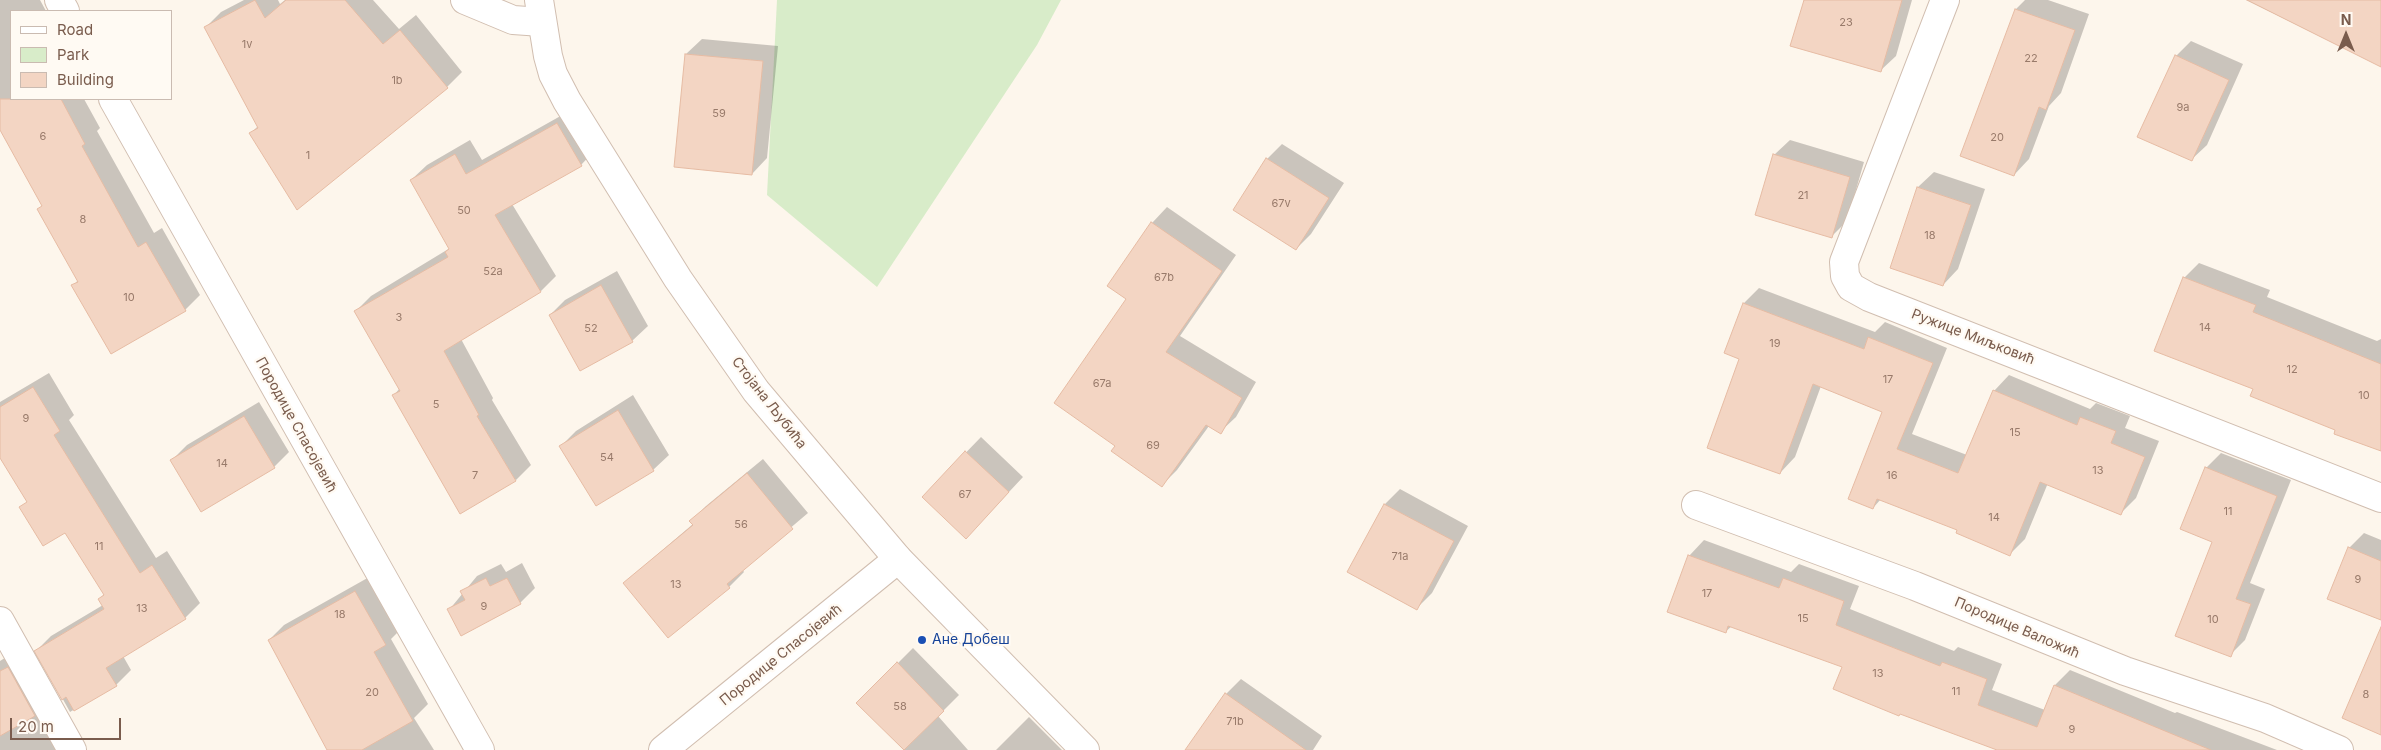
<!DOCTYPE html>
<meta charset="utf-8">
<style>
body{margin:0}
#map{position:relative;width:2381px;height:750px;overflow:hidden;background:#fdf6ec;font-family:Inter,sans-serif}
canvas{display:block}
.legend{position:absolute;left:10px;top:10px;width:162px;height:90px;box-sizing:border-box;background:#fffaf3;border:1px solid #cabbb1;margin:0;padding:6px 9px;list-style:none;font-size:15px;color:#7a5c4d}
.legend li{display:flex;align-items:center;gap:10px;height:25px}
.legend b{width:25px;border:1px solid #cabbb1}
.north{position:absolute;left:2321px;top:10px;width:50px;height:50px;-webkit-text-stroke:4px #fffaf3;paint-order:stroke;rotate:0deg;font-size:14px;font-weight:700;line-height:20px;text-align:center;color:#7a5c4d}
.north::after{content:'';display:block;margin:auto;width:18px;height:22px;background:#7a5c4d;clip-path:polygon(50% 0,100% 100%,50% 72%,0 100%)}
.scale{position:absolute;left:10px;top:718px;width:111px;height:22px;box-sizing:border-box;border:2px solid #7a5c4d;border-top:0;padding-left:6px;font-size:15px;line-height:18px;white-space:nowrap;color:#7a5c4d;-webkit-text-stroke:4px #fffaf3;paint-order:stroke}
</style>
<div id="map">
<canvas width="2381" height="750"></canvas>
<ul class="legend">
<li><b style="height:6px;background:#fff"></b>Road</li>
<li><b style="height:14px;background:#d8ecc9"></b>Park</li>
<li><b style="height:14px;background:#f3d5c3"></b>Building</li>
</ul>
<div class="north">N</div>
<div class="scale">20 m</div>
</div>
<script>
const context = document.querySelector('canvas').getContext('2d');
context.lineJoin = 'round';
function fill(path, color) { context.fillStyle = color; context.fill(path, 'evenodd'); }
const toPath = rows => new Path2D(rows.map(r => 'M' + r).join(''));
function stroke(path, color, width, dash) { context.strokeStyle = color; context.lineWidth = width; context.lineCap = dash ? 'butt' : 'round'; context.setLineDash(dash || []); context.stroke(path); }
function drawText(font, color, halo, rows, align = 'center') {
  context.font = font + ' Inter,sans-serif'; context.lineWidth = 4.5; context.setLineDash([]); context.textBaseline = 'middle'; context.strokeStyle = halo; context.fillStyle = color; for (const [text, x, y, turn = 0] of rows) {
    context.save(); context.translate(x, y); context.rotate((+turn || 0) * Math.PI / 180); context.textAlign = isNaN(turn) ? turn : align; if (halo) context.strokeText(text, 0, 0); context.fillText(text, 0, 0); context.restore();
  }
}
const green = toPath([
 [777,0,1061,0,1037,45,877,287,767,195]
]);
const shadow = toPath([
 [0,0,40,0,46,11,11,11,11,99,84,99,100,128,97,131,154,233,162,228,200,295,185,310,73,286,78,280,43,205,0,127],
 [244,0,278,0,280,4,285,0,373,0,399,29,416,15,462,72,447,87,251,133,258,126,206,27,221,12],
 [1805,0,1912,0,1896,56,1880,71],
 [2025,0,2048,0,2089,14,2061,93,2049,106,2029,159,2014,175,2016,9],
 [2246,0,2381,0,2381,66],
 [702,39,778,46,767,158,752,174,686,54],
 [2191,41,2243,64,2207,145,2191,160,2176,56],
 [573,109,596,149,581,165,512,204,556,276,541,291,461,339,493,398,492,400,531,465,516,480,394,395,400,388,355,312,371,296,450,248,411,180,427,165,470,140,482,160],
 [1790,140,1864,162,1847,221,1832,236,1774,155],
 [1282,144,1344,183,1311,234,1296,249,1267,159],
 [1934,172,1985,189,1958,269,1943,285,1892,267,1918,187],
 [1167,207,1236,255,1180,336,1256,382,1236,417,1220,432,1209,426,1177,470,1162,485,1117,445,1128,299,1109,286,1152,223],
 [2199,263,2270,290,2267,297,2377,341,2381,339,2381,450,2255,388,2184,278],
 [617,271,648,326,632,341,550,315,565,300],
 [1759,288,1875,332,1885,322,1947,348,1912,434,1967,455,1994,391,2009,375,2090,409,2096,403,2130,416,2125,428,2159,441,2136,498,2121,513,2048,483,2025,539,2010,554,1959,529,1881,499,1873,508,1884,412,1821,386,1795,457,1780,473,1741,359,1744,303],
 [49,373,74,415,69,420,156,558,167,551,200,603,185,618,123,656,131,670,116,685,70,712,36,651,51,636,103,605,100,599,104,594,65,531,21,508,28,501,0,455,0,402],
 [633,395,669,455,653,470,596,504,561,446,576,431],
 [259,402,289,452,274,467,171,461,187,445],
 [981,437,1023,477,981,522,923,497],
 [2221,453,2291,480,2250,583,2265,589,2245,640,2230,655,2206,468],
 [763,459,808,513,742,569,744,572,729,587,668,636,624,583,693,524,691,521,706,506],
 [1400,489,1468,526,1432,593,1417,608,1385,504],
 [2364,533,2381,540,2381,619,2349,548],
 [1704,540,1791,572,1799,564,1859,586,1850,609,1954,651,1958,647,2002,664,1992,690,2045,710,2055,685,2070,670,2175,713,2177,712,2277,750,2018,750,1844,666,1732,626,1725,632,1689,556],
 [522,563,535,588,520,603,449,610,477,576,501,564,506,572],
 [371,576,401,629,391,639,428,704,414,718,434,750,329,750,269,640,284,625],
 [913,648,959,695,938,716,968,750,904,750,858,703],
 [8,656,62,750,0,750,0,661],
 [1241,679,1322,736,1313,750,1187,750,1226,694],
 [1029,717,1062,750,996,750]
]);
const building = toPath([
 [255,0,265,18,286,0,345,0,383,44,400,30,448,88,297,210,249,133,258,128,204,27,255,0],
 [1804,0,1902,0,1881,72,1790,46,1804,0],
 [2247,0,2381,0,2381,67,2247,0],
 [2015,9,2075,30,2046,110,2039,107,2014,176,1960,156,2015,9],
 [685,54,763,61,752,175,674,167,685,54],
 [2175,55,2229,80,2192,161,2137,137,2175,55],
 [0,99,61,99,85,144,82,146,138,247,146,242,186,311,111,354,71,285,78,282,37,209,42,206,0,130,0,99],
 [557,123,582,166,495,215,541,292,444,351,479,415,477,416,516,481,460,514,392,395,400,391,354,311,448,257,445,252,449,249,410,180,455,154,466,174,557,123],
 [1773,154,1850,177,1832,238,1755,215,1773,154],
 [1266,158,1329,198,1296,250,1233,210,1266,158],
 [1917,187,1971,205,1943,286,1890,268,1917,187],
 [1151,222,1222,271,1166,352,1242,398,1221,434,1206,425,1162,487,1111,451,1115,446,1054,403,1126,299,1107,286,1151,222],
 [2183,277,2256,305,2253,312,2381,364,2381,451,2334,434,2335,430,2250,396,2253,389,2154,351,2183,277],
 [601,285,633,342,580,371,549,315,601,285],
 [1743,303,1864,349,1868,337,1933,363,1897,449,1958,473,1993,390,2077,425,2080,417,2116,431,2111,443,2145,457,2121,515,2040,482,2010,556,1956,533,1957,530,1877,499,1873,509,1848,499,1882,412,1813,384,1780,474,1707,448,1739,359,1724,353,1743,303],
 [33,387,60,431,54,435,140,573,152,565,186,619,106,668,117,686,74,711,66,697,62,700,34,651,104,609,98,599,104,595,65,533,43,546,19,507,27,502,0,458,0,407,33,387],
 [618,410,654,471,596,506,559,446,618,410],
 [244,416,275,468,201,512,170,460,244,416],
 [965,451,1009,492,966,539,922,497,965,451],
 [2205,467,2277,496,2236,599,2251,604,2231,657,2175,636,2212,542,2180,529,2205,467],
 [747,473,793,529,727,584,730,588,668,638,623,583,693,525,689,521,747,473],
 [1384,504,1454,541,1417,610,1347,572,1384,504],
 [2348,547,2381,561,2381,620,2327,599,2348,547],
 [1688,555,1779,588,1783,578,1844,601,1836,625,1940,666,1942,662,1987,679,1978,705,2037,727,2054,685,2211,750,1997,750,1900,714,1899,716,1833,689,1842,667,1728,626,1726,633,1667,612,1688,555],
 [486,578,490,586,507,578,521,604,461,636,447,609,465,600,460,591,486,578],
 [355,591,386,645,374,652,413,721,362,750,327,750,268,640,355,591],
 [2381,627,2381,735,2342,718,2381,627],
 [897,662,944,711,904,750,856,703,897,662],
 [8,667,35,716,0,736,0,671,8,667],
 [1225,693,1306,750,1185,750,1225,693]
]);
const minor = toPath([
 [59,0,65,11],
 [465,0,513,20,542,22],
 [1945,0,1844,262,1845,276,1851,287,1869,297,2381,498],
 [113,99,480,750],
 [1696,505,1915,586,2125,671,2265,718,2339,750],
 [0,621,72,750],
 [663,750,898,559]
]);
const tertiary = toPath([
 [539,0,548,56,553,74,567,101,678,279,756,391,898,559,1085,750]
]);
const markers = [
 [922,640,5,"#1a4fb4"]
];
const numberNames = [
 ["23",1846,23],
 ["1v",247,45],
 ["22",2031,59],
 ["1b",397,81],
 ["9a",2183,108],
 ["59",719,114],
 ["6",43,137],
 ["20",1997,138],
 ["1",308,156],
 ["21",1803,196],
 ["67v",1281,204],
 ["50",464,211],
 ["8",83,220],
 ["18",1930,236],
 ["52a",493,272],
 ["67b",1164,278],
 ["10",129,298],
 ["3",399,318],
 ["14",2205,328],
 ["52",591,329],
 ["19",1775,344],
 ["12",2292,370],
 ["17",1888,380],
 ["67a",1102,384],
 ["10",2364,396],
 ["5",436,405],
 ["9",26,419],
 ["15",2015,433],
 ["69",1153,446],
 ["54",607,458],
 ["14",222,464],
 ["13",2098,471],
 ["7",475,476],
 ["16",1892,476],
 ["67",965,495],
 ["11",2228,512],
 ["14",1994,518],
 ["56",741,525],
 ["11",99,547],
 ["71a",1400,557],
 ["9",2358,580],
 ["13",676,585],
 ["17",1707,594],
 ["9",484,607],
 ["13",142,609],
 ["18",340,615],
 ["15",1803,619],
 ["10",2213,620],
 ["13",1878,674],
 ["11",1956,692],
 ["20",372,693],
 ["8",2366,695],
 ["58",900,707],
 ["71b",1235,722],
 ["9",2072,730]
];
const streetNames = [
 ["Ружице Миљковић",1973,337,21],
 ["Стојана Љубића",769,403,52],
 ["Породице Спасојевић",296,425,61],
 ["Породице Валожић",2017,628,23],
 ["Породице Спасојевић",781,655,-39]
];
const transitNames = [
 ["Ане Добеш",932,640]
];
fill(green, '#d8ecc9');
fill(shadow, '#0003');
fill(building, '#f3d5c3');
stroke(building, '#e6bba3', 1);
stroke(minor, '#d1beb0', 30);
stroke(tertiary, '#d1beb0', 30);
stroke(minor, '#fff', 28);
stroke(tertiary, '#fff', 28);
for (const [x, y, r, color] of markers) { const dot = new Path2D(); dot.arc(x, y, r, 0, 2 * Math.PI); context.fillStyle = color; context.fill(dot); stroke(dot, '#fffaf3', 2); }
drawText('11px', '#987a6a', null, numberNames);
drawText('14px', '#7a5c4d', '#fffaf3', streetNames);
drawText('14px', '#164399', '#fffaf3', transitNames, 'left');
</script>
